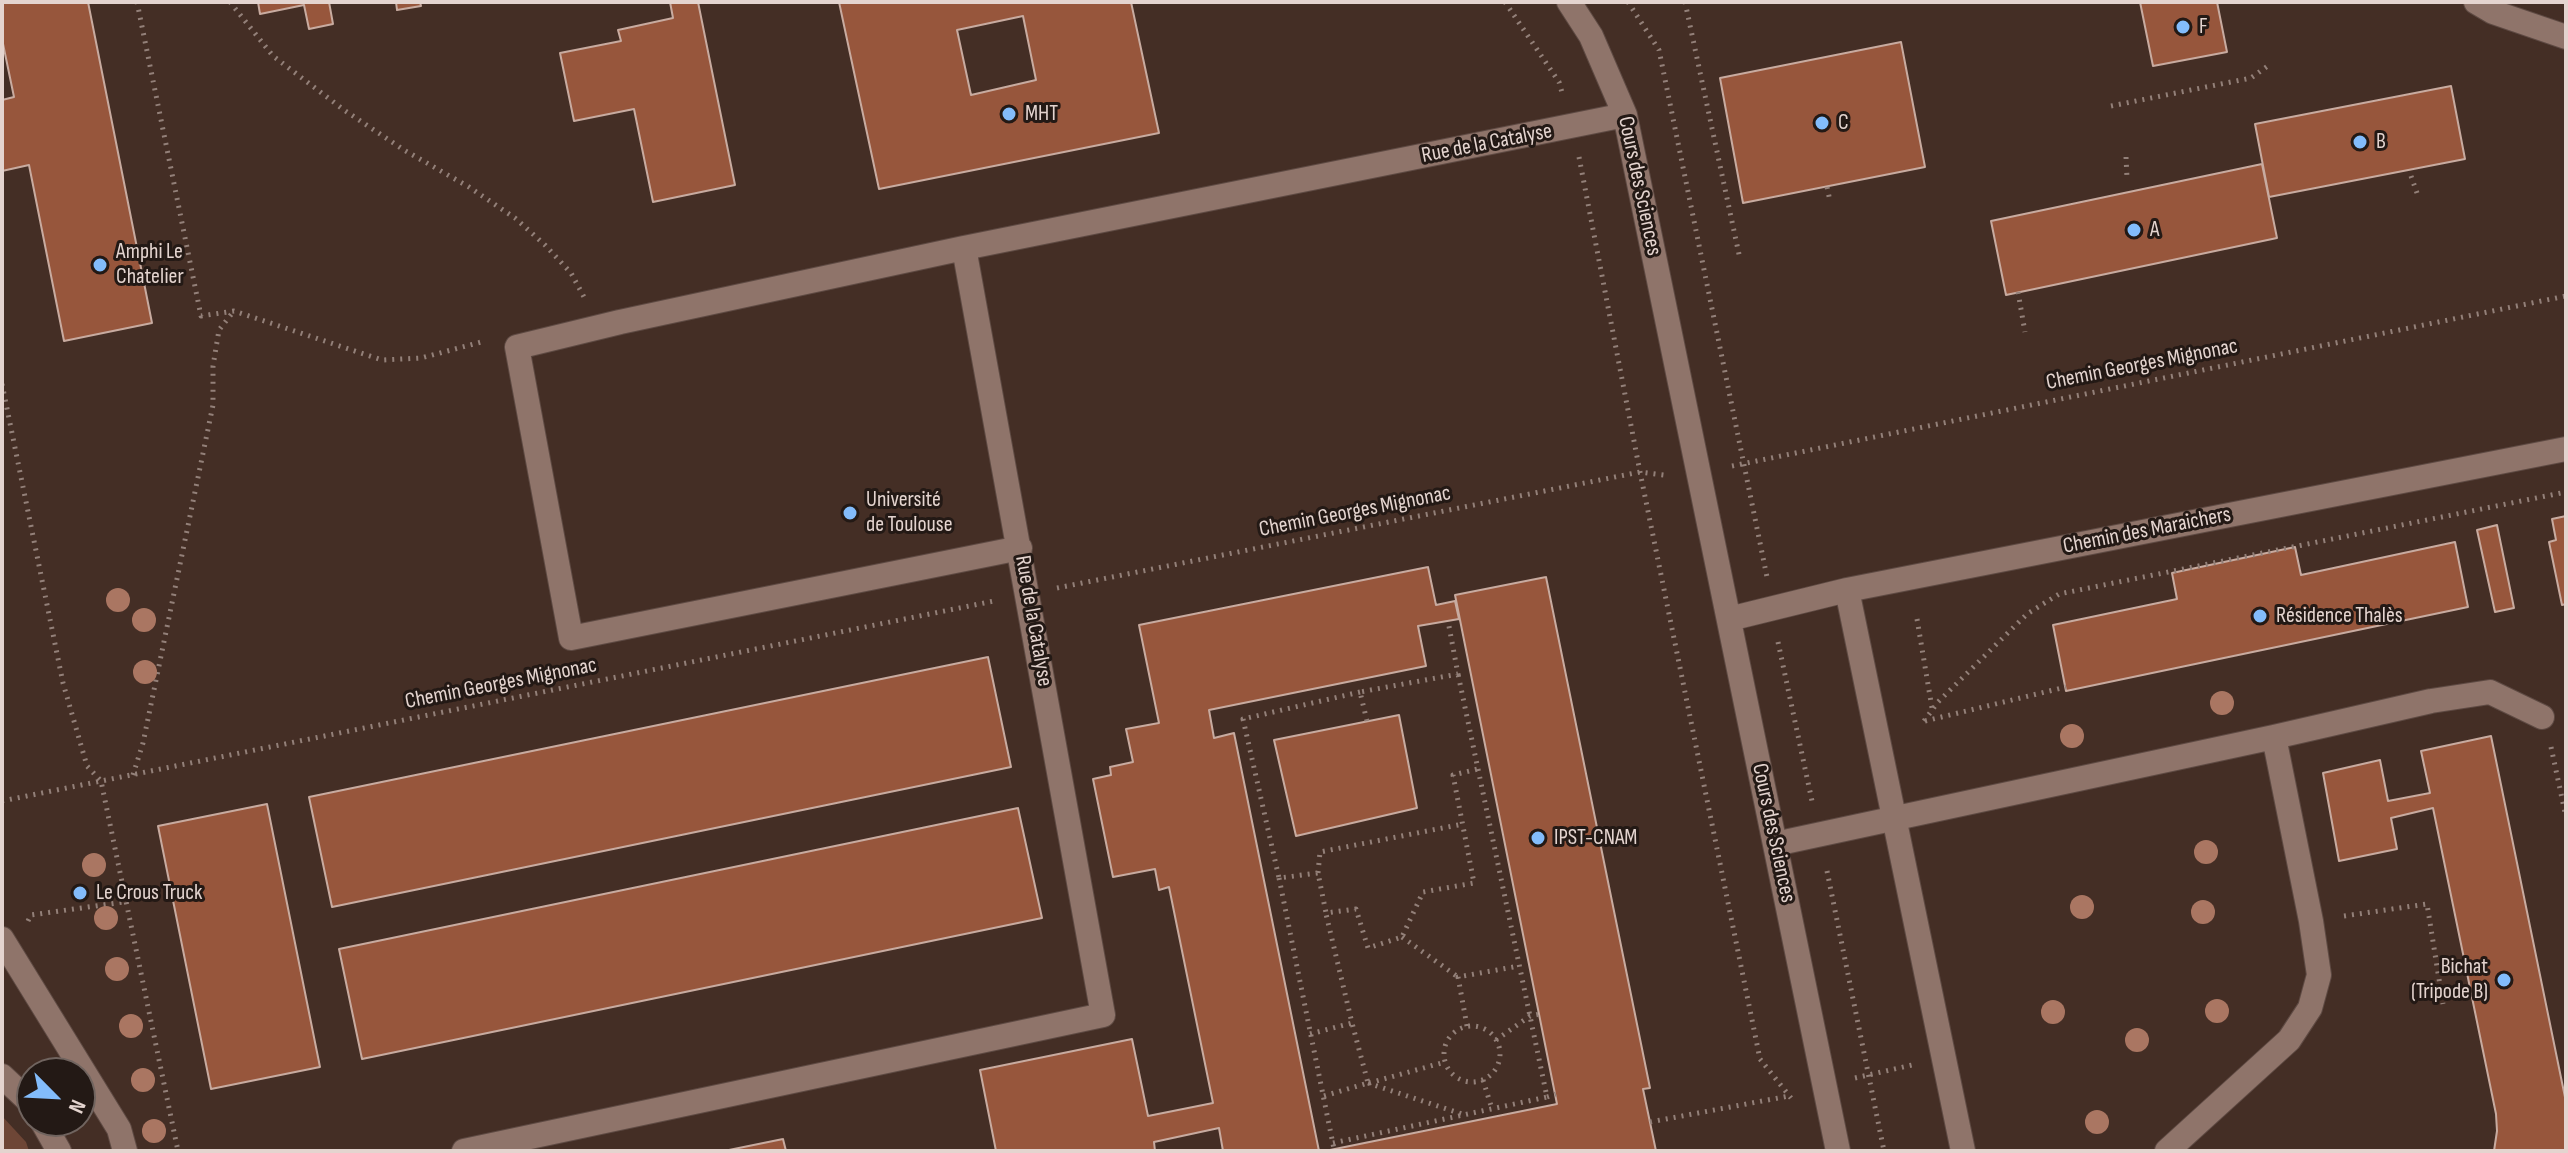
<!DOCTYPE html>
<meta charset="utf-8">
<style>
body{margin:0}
#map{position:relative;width:2568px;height:1153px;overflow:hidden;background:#442e25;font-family:"Sofia Sans Condensed",sans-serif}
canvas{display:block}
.frame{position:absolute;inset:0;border:4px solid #e4d4cf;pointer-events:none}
.north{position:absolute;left:16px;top:1057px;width:80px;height:80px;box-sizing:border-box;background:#231915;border:2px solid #70645f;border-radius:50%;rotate:114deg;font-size:22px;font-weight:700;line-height:32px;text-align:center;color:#e4d4cf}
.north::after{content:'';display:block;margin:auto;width:28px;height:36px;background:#83bcfb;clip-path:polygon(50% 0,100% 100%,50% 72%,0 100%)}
</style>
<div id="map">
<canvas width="2568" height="1153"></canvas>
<div class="frame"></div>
<div class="north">N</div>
</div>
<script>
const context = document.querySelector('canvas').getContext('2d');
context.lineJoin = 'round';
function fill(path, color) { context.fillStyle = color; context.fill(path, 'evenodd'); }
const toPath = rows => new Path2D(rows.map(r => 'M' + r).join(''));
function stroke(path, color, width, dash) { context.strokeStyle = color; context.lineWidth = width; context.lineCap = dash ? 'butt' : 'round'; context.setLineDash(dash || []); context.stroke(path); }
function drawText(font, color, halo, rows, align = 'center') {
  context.font = font + ' "Sofia Sans Condensed",sans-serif'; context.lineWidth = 6; context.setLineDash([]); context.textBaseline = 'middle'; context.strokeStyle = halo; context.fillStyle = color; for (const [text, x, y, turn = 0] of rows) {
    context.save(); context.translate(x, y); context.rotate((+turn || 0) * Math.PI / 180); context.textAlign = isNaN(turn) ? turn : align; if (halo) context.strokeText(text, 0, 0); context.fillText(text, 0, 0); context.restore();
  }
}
const green = toPath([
 [2,1116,26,1142,29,1151,2,1151]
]);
const building = toPath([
 [2,2,88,2,152,323,64,341,29,165,2,171,2,100,14,97,2,39,2,2],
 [258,2,329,2,333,24,309,29,304,5,260,14,258,2],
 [396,2,420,2,421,6,397,10,396,2],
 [670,2,698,2,735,185,653,202,634,109,574,121,560,53,621,41,618,30,673,18,670,2],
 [839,2,1131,2,1159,133,879,189,839,2],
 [1023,16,1036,80,971,95,957,30,1023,16],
 [2140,2,2217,2,2227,52,2153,66,2140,2],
 [1901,42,1925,167,1743,203,1720,78,1901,42],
 [2451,86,2465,159,2269,197,2255,124,2451,86],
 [2262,164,2277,238,2006,295,1991,221,2262,164],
 [2566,516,2566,604,2562,605,2549,542,2556,540,2552,519,2566,516],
 [2497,525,2514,608,2495,612,2477,530,2497,525],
 [2455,542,2468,607,2066,691,2053,625,2177,599,2172,573,2295,547,2301,575,2455,542],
 [1428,567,1436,605,1455,601,1459,619,1418,626,1426,666,1209,710,1214,738,1234,733,1319,1151,1223,1151,1219,1128,1154,1142,1155,1151,996,1151,980,1070,1132,1039,1148,1116,1213,1103,1169,887,1159,890,1155,869,1113,877,1093,779,1111,775,1110,767,1133,762,1126,729,1159,723,1139,625,1428,567],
 [1546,577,1650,1088,1643,1089,1656,1151,1325,1151,1557,1104,1455,595,1546,577],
 [988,657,1011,767,332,907,309,797,988,657],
 [1399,715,1417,808,1296,836,1274,740,1399,715],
 [2491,736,2566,1102,2566,1151,2494,1151,2497,1131,2496,1114,2433,808,2391,818,2397,849,2339,861,2323,773,2380,760,2388,801,2430,793,2421,751,2491,736],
 [267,804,320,1067,211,1089,158,826,267,804],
 [1018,808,1042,918,362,1059,339,949,1018,808],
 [783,1139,786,1151,724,1151,783,1139]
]);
const path = toPath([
 [137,2,201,316,234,311,382,360,421,358,485,341],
 [230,2,273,56,344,110,404,150,469,187,515,218,545,245,571,273,584,297],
 [1505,2,1559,82,1563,96],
 [1628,2,1659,50,1767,577],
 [1685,2,1740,259],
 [2111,106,2251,78,2269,65],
 [1579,157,1640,472,1760,1059,1791,1098],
 [2126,157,2127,178],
 [2411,176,2417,193],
 [1827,187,1830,201],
 [2018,292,2025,332],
 [2,384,63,683,87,766,101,781,178,1151],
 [1732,466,2566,296],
 [1057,588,1640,472,1664,475],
 [1917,619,1932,708],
 [1778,642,1812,801],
 [1360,692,1243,719,1279,878,1318,873,1326,913,1356,909,1368,948,1402,937,1423,892,1474,883,1453,775,1478,769],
 [1367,721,1360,692,1458,674,1448,621],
 [1924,721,1938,702,2027,614,2059,594,2566,492],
 [1925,721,2066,687],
 [2551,747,2566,817],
 [133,775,143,743,213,405,213,366,219,330,233,312],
 [2,801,994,601],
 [1827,871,1884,1151],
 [1318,873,1320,852,1463,824],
 [1279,878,1334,1149],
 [2344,916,2427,904,2443,1004],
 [28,921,31,915,124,902],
 [1402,937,1458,977],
 [1467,1026,1458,977,1519,966],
 '1444 1054a28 28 0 1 1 56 0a28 28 0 1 1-56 0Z',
 [1310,1034,1352,1023,1326,914],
 [1496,1040,1530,1016,1540,1014],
 [1855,1078,1912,1065],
 [1483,1080,1492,1109],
 [1368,1083,1462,1114],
 [1369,1083,1445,1062],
 [1324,1096,1368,1083,1352,1023],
 [1547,1097,1556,1094],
 [1650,1122,1789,1096],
 [1333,1143,1547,1097,1458,674]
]);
const minor = toPath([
 [1569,2,1591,36,1625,115,1838,1151],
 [2476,2,2493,12,2566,37],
 [964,248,620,322,517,347,571,638,1020,548],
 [1847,590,1963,1151],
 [1729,619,1847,590,2566,449],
 [1775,844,2274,737,2431,701,2490,692,2542,717],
 [2,939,119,1129,125,1151],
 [2,1076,32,1104],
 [42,1121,59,1151],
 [464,1151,1103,1015,964,248,1625,115],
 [2167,1151,2289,1040,2310,1008,2319,975,2311,921,2274,737]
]);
const trees = [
 [118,600],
 [144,620],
 [145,672],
 [2222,703],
 [2072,736],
 [2206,852],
 [94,865],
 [2082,907],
 [2203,912],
 [106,918],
 [117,969],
 [2217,1011],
 [2053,1012],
 [131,1026],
 [2137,1040],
 [143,1080],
 [2097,1122],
 [154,1131]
];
const markers = [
 [2183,27,8,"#83bcfb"],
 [1009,114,8,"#83bcfb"],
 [1822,123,8,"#83bcfb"],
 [2360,142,8,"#83bcfb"],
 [2134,230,8,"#83bcfb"],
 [100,265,8,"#83bcfb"],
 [850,513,8,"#83bcfb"],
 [2260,616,8,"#83bcfb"],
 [1538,838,8,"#83bcfb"],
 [80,893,8,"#83bcfb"],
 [2504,980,8,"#83bcfb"]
];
const poiNames = [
 ["F",2199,27],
 ["MHT",1025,114],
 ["C",1838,123],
 ["B",2376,142],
 ["A",2150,230],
 ["Amphi Le",116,252],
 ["Chatelier",116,277],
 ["Université",866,500],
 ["de Toulouse",866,525],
 ["Résidence Thalès",2276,616],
 ["IPST-CNAM",1554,838],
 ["Le Crous Truck",96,893],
 ["Bichat",2488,967,"right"],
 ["(Tripode B)",2488,992,"right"]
];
const streetNames = [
 ["Rue de la Catalyse",1487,144,-11],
 ["Cours des Sciences",1639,186,78],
 ["Chemin Georges Mignonac",2142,365,-11],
 ["Chemin Georges Mignonac",1355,512,-11],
 ["Chemin des Maraichers",2147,531,-11],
 ["Rue de la Catalyse",1033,621,80],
 ["Chemin Georges Mignonac",501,684,-11],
 ["Cours des Sciences",1773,833,78]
];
fill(green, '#6e4636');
fill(building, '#97563c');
stroke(building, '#c8aba0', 2);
stroke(minor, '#5e4a43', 26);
stroke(path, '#938079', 5, [2, 6]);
stroke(minor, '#8f746a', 24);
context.fillStyle = '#aa7662';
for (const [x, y] of trees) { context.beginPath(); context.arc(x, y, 12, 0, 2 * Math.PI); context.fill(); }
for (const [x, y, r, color] of markers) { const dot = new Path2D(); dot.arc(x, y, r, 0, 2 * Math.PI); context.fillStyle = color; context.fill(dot); stroke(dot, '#231915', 3); }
drawText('22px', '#e4d4cf', '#231915', poiNames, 'left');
drawText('22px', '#e4d4cf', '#231915', streetNames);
</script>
